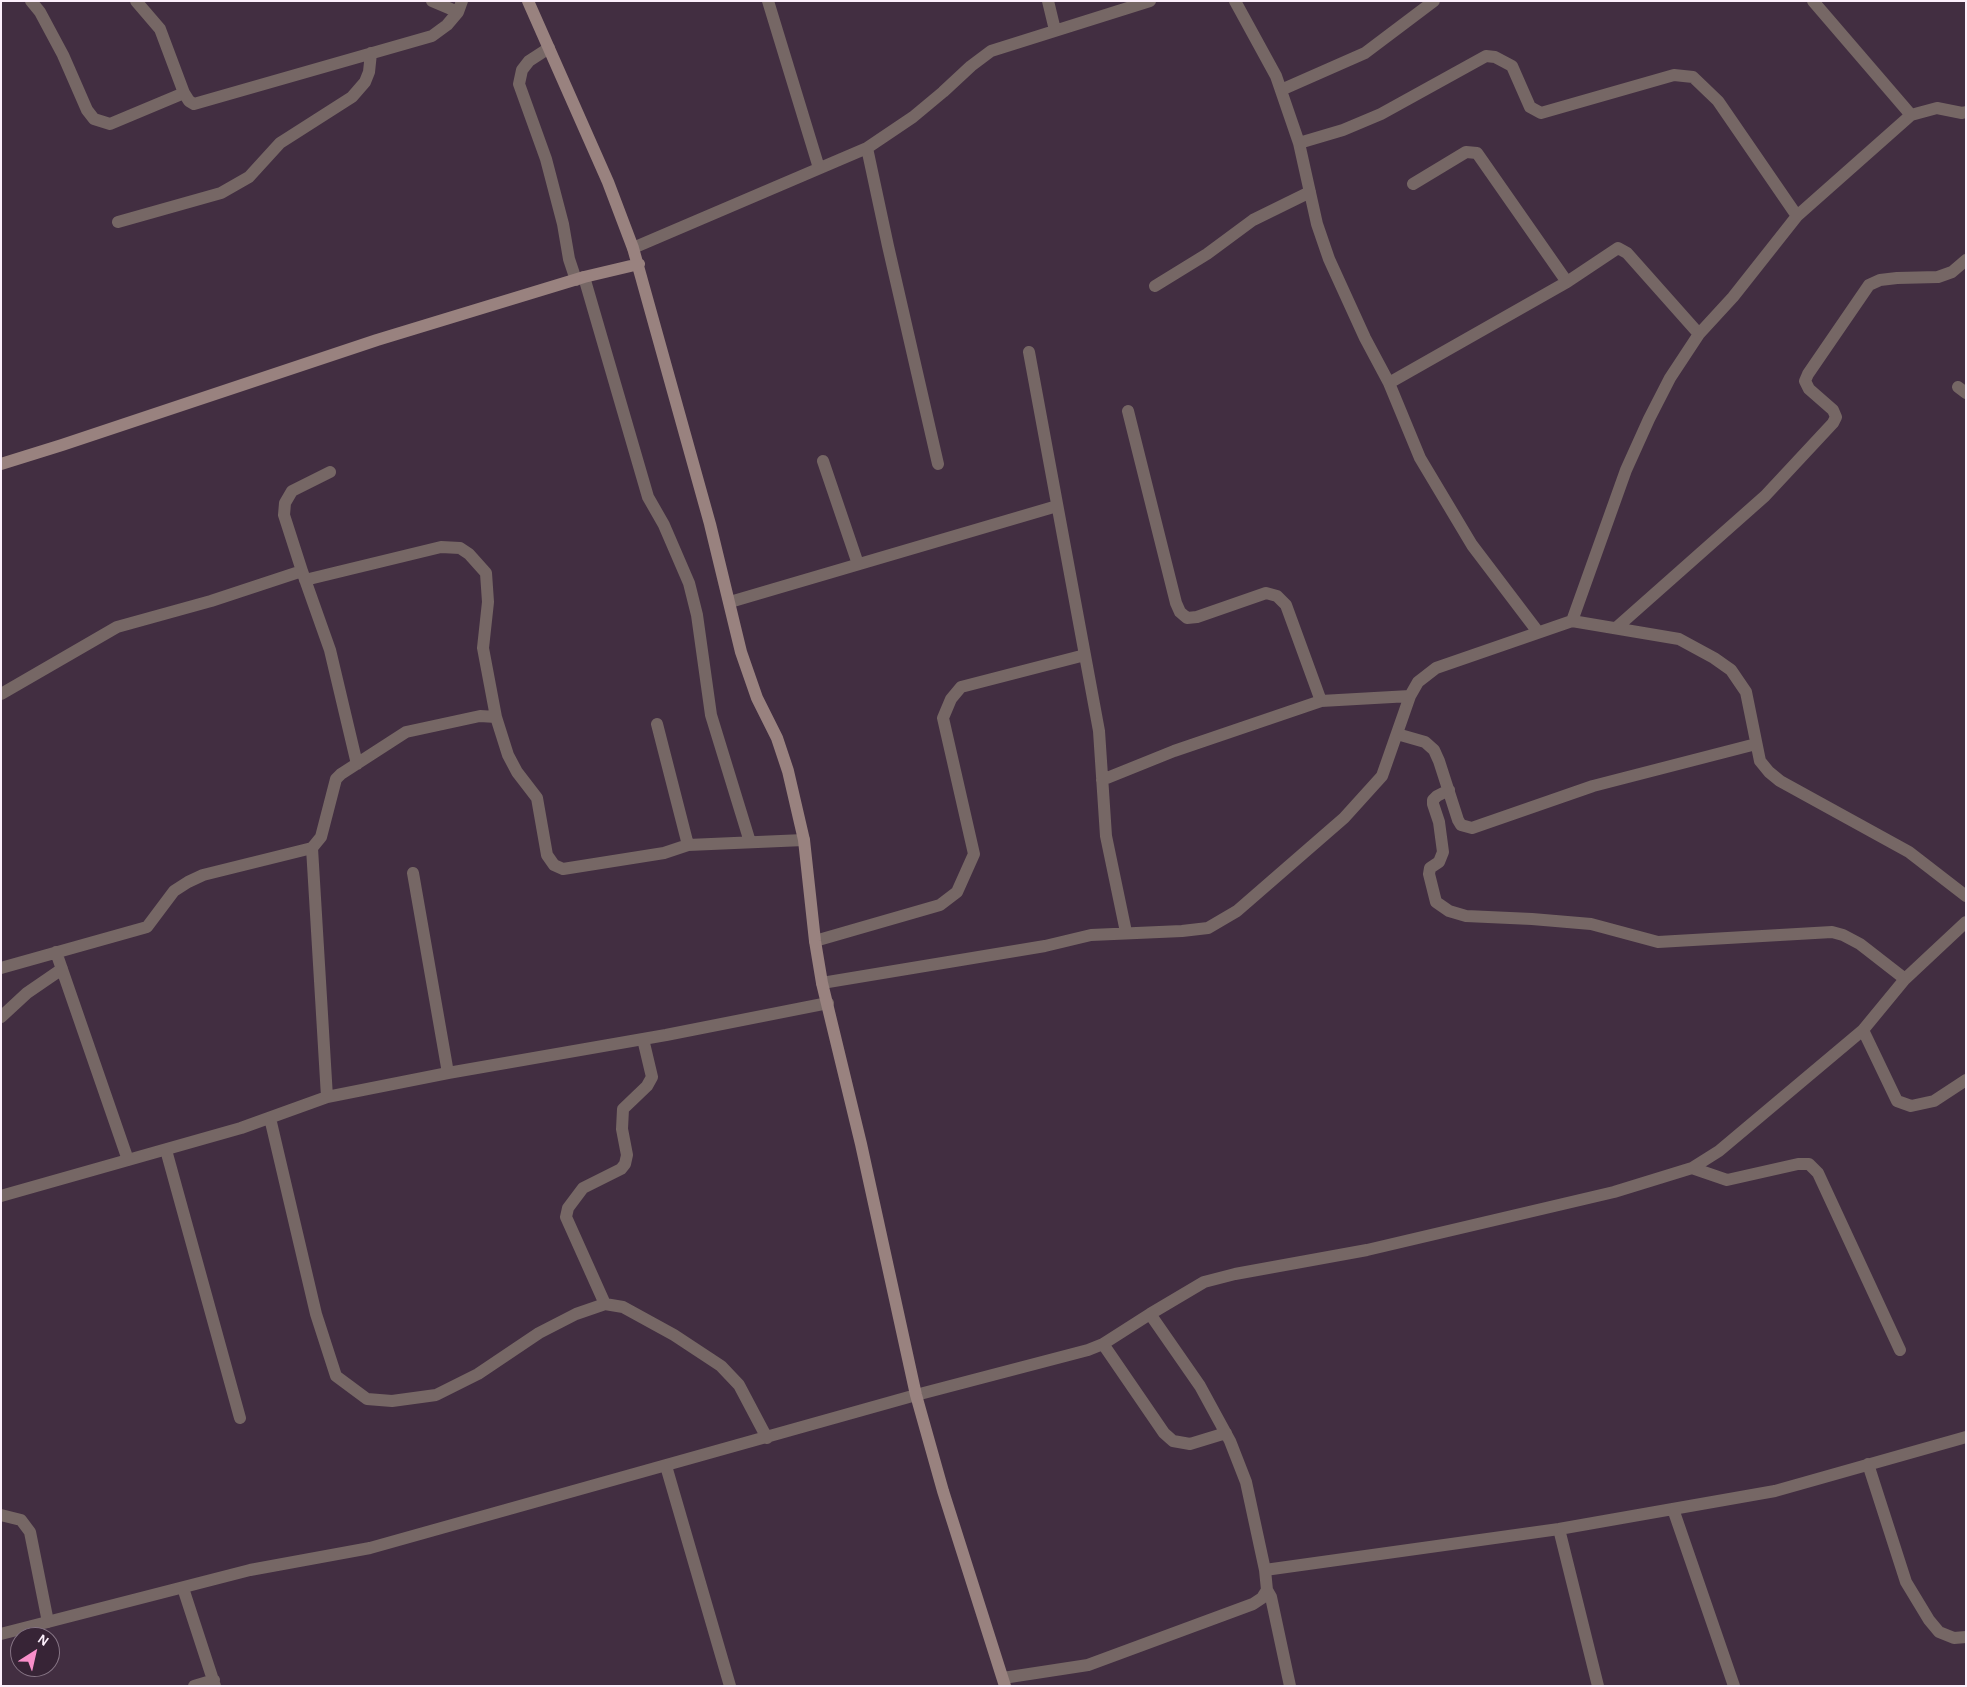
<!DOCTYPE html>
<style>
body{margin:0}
#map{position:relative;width:1967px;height:1687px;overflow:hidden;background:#422e41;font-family:"Alegreya Sans",sans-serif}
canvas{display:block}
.frame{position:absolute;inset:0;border:2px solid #fceffb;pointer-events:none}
.north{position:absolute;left:10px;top:1627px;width:50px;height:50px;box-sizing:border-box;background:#372436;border:1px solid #867585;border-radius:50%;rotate:35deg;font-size:14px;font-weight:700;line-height:20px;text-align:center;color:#fceffb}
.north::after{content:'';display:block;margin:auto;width:18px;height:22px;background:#f98fca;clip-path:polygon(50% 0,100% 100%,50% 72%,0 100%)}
</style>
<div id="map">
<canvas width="1967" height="1687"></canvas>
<div class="frame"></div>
<div class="north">N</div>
</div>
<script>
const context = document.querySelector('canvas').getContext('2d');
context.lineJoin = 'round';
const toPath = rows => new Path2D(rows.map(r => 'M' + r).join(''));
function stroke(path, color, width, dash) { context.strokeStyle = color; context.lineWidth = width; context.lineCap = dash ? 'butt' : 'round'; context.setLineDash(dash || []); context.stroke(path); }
const street = toPath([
 [31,1,40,12,63,55,87,110,94,119,110,124,184,93],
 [136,1,160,29,184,93,189,101,194,104,432,36,447,25,458,12,462,1],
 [432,1,458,12],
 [768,1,819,168],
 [1048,1,1055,30],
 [1235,1,1276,76,1299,143,1317,224,1329,259,1365,338,1389,383,1420,458,1472,545,1538,632],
 [1813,1,1911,115],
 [549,48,529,61,522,70,519,84,546,159,563,224,569,259,576,280],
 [1281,90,1365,53,1434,1],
 [1299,143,1343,130,1381,114,1486,56,1495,57,1512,66,1530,107,1541,113,1674,75,1693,77,1718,101,1797,216],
 [867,148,888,246,938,464],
 [1413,184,1466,152,1477,153,1567,282],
 [118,222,221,193,249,177,280,143,352,97,365,82,369,72,371,53],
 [633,248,867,148,913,117,943,92,971,66,991,51,1150,1],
 [584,277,648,497,664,525,689,583,697,615,711,715,750,842],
 [1155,286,1207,254,1253,220,1310,192],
 [1029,352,1099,731,1106,836,1126,932],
 [1389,383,1567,282,1618,248,1627,253,1699,334],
 [1958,387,1966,393],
 [1128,411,1176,603,1180,612,1187,618,1197,617,1266,593,1277,596,1286,605,1321,701],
 [823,461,858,564],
 [330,472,292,491,285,503,284,515,302,571,330,650,357,764],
 [305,580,441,547,460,548,469,554,486,573,488,602,483,648,496,717],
 [730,602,1057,506],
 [1572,621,1679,639,1714,658,1731,670,1746,692,1760,761,1769,772,1780,781,1909,852,1966,896],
 [1616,628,1765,496,1833,423,1836,417,1833,410,1809,389,1805,381,1808,374,1869,285,1880,280,1897,278,1938,277,1952,272,1966,260],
 [1,694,117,627,211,601,302,571],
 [657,724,688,845],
 [1397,734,1425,742,1434,750,1439,761,1458,820,1461,825,1472,828,1593,786,1756,744],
 [1102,780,1174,751,1321,701,1410,696],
 [1449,790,1437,796,1433,800,1433,804,1439,822,1443,852,1439,862,1430,868,1429,874,1436,902,1449,911,1466,916,1532,919,1591,924,1658,942,1832,932,1843,935,1860,944,1905,979],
 [312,848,327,1097],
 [413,873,448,1073],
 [815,941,940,905,957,892,974,854,943,718,951,699,961,687,1085,655],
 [56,952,128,1160],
 [1,968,147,927,174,891,188,882,203,875,312,848,321,837,336,779,341,774,406,732,480,716,496,717,508,755,517,772,537,798,547,855,554,865,563,869,664,853,688,845,804,840],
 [822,983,1045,946,1091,935,1182,931,1208,928,1237,911,1344,818,1382,776,1410,696,1418,682,1436,668,1572,621,1626,470,1649,419,1670,378,1699,334,1733,297,1797,216,1911,115,1937,108,1962,113,1966,112],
 [1,1017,27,993,62,969],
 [1863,1030,1897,1101,1911,1106,1934,1101,1966,1080],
 [270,1118,316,1314,336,1376,367,1399,392,1401,436,1395,478,1374,539,1333,576,1314,605,1304,623,1307,674,1335,721,1366,739,1385,767,1438],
 [166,1150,240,1418],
 [1692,1168,1727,1180,1798,1164,1809,1164,1818,1173,1900,1350],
 [1,1196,241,1128,327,1097,448,1073,666,1035,828,1003],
 [605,1304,566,1217,568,1208,583,1188,621,1169,625,1164,627,1155,622,1129,623,1109,647,1086,652,1077,643,1039],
 [1150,1314,1200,1386,1230,1441,1246,1482,1265,1570],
 [1103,1344,1164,1433,1173,1441,1190,1444,1226,1433],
 [1868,1464,1906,1582,1929,1620,1939,1632,1954,1638,1966,1637],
 [666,1466,730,1686],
 [1673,1509,1734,1686],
 [1,1515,21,1520,30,1532,48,1622],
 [1559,1529,1598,1686],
 [183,1588,215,1686],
 [1267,1590,1271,1597,1290,1686],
 [1,1634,250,1570,370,1548,916,1395,1088,1350,1103,1344,1150,1314,1204,1282,1235,1274,1367,1250,1614,1192,1692,1168,1719,1151,1863,1030,1905,979,1966,922],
 [1003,1678,1088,1665,1253,1604,1262,1598,1267,1590,1265,1570,1559,1529,1775,1491,1966,1437],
 [194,1686,214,1680]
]);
const secondary = toPath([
 [528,1,608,182,633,248,710,524,741,652,757,698,777,738,788,771,804,840,815,941,822,983,861,1144,916,1395,943,1491,1005,1686],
 [1,464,62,445,377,340,584,277,639,264]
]);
stroke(street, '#766765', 12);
stroke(secondary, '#99827f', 12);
</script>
